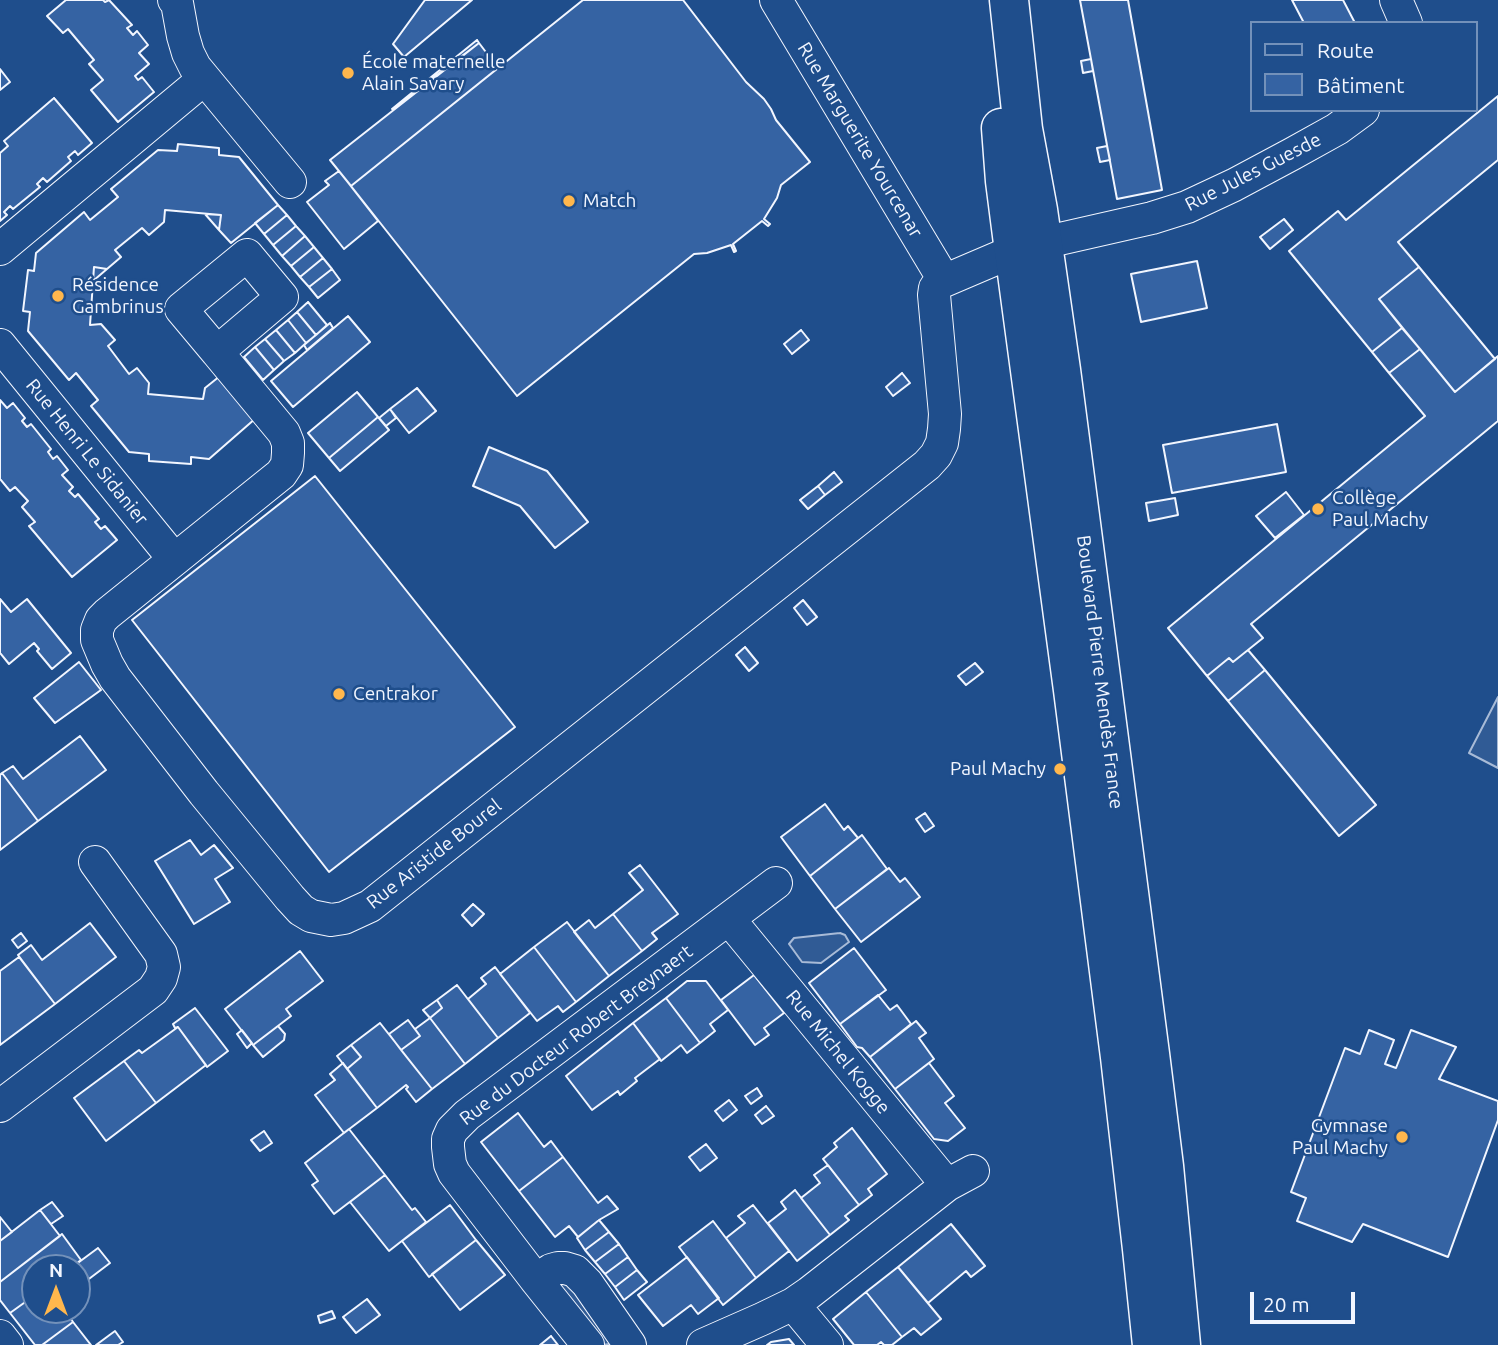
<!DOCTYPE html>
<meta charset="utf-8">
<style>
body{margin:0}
#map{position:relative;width:1498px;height:1345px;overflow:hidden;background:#1f4e8c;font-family:Ubuntu,sans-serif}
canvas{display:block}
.legend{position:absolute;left:1250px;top:21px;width:228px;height:91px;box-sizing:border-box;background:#1f4e8c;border:2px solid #7391ba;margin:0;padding:9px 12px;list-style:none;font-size:21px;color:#f2f6ff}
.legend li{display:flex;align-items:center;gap:14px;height:35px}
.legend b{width:35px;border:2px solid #7391ba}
.north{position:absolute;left:21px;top:1254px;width:70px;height:70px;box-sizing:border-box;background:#1f4e8c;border:2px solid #7391ba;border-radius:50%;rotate:0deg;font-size:19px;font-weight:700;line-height:28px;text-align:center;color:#f2f6ff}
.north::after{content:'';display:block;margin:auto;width:24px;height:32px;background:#ffb74d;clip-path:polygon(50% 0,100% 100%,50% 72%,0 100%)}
.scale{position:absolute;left:1250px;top:1292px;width:105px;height:32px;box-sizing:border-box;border:4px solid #f2f6ff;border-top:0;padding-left:9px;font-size:21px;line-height:24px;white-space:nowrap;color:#f2f6ff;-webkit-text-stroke:5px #1f4e8c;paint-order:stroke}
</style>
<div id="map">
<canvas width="1498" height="1345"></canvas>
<ul class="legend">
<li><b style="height:9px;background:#1f4e8c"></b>Route</li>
<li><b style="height:19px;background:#3563a3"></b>Bâtiment</li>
</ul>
<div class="north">N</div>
<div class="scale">20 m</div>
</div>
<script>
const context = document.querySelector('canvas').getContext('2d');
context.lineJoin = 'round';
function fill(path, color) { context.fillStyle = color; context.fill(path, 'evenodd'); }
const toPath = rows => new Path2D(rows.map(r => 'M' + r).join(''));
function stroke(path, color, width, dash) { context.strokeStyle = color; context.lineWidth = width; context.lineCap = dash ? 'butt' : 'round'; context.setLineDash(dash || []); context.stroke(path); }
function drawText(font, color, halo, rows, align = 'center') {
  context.font = font + ' Ubuntu,sans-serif'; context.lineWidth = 5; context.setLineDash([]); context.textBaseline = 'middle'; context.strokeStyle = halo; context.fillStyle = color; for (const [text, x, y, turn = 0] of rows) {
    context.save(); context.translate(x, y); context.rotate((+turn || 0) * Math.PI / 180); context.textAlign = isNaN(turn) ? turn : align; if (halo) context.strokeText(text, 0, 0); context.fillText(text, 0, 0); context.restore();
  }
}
const green = toPath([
 [1498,697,1498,768,1469,753,1498,697],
 [840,933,845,935,849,942,821,963,802,962,789,944,794,938,840,933],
 [568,1283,610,1340,609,1344,603,1345,560,1288,562,1284,568,1283]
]);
const building = toPath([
 [66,0,103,0,105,2,109,0,132,25,127,28,133,35,137,31,148,45,139,53,149,64,135,76,138,80,142,77,154,92,118,122,91,90,103,80,89,64,94,60,68,29,63,33,47,16,66,0],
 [425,0,472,0,404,57,393,44,425,0],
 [583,0,683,0,746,82,764,99,771,109,776,120,810,162,781,185,777,198,764,219,770,224,768,226,762,221,733,244,736,251,734,252,731,245,707,253,694,254,517,396,351,186,583,0],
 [1080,0,1128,0,1162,190,1117,199,1080,0],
 [1292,0,1343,0,1355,23,1304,23,1292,0],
 [477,40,479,43,392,109,430,78,477,40],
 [479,43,498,68,351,186,330,160,479,43],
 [1091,59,1093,71,1083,73,1081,61,1091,59],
 [0,69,10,82,0,90,0,69],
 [1498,96,1498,160,1398,242,1419,267,1379,299,1402,328,1372,352,1289,251,1338,211,1346,220,1498,96],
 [54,98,92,143,78,155,75,151,68,157,71,161,47,182,43,178,37,184,40,187,13,209,10,206,4,212,7,215,0,221,0,153,8,146,4,141,54,98],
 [178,144,219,148,219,155,239,157,278,205,231,243,219,230,221,215,165,210,164,222,149,235,142,228,115,250,121,257,107,269,94,267,90,325,101,324,115,340,108,346,129,374,137,368,149,383,148,394,203,399,205,388,220,376,256,418,209,459,191,457,191,464,149,461,149,454,129,452,91,406,98,400,76,373,69,380,28,331,30,312,23,311,28,270,34,271,36,253,84,212,90,220,118,197,111,189,158,150,177,151,178,144],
 [1107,146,1110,160,1100,162,1097,148,1107,146],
 [339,171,378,221,344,249,307,202,329,185,325,181,339,171],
 [278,205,287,215,264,234,255,223,278,205],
 [205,214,221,215,219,230,205,214],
 [287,215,296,226,273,245,264,234,287,215],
 [1284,219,1293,230,1270,249,1260,237,1284,219],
 [296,226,305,236,282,256,273,245,296,226],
 [305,236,314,247,291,266,282,256,305,236],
 [314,247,323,258,300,277,291,266,314,247],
 [323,258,332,269,309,287,300,277,323,258],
 [1197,261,1207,308,1141,322,1131,274,1197,261],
 [94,267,107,269,93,281,94,267],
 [1419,267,1495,359,1455,392,1379,299,1419,267],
 [332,269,340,280,318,298,309,287,332,269],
 [308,302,327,325,316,335,297,312,308,302],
 [297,312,316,335,306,343,288,320,297,312],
 [348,316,370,342,293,407,271,381,348,316],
 [288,320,306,343,295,353,276,330,288,320],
 [330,323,333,328,307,350,304,345,330,323],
 [1402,328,1420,349,1389,373,1372,352,1402,328],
 [276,330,295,353,284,361,265,339,276,330],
 [801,330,809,340,792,354,784,344,801,330],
 [265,339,284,361,274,370,255,347,265,339],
 [255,347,274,370,263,380,244,357,255,347],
 [1420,349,1455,392,1498,356,1498,421,1251,624,1263,638,1233,662,1229,658,1207,676,1168,628,1425,416,1389,373,1420,349],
 [902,373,910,383,893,396,886,387,902,373],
 [417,388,436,411,409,433,390,409,417,388],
 [357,392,378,417,329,458,308,433,357,392],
 [0,400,7,408,13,403,25,418,22,421,27,427,31,424,51,449,48,452,53,459,57,456,68,470,62,475,73,487,69,491,75,497,78,494,99,519,95,522,101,529,105,526,117,540,72,577,29,526,35,522,22,507,28,501,15,487,10,491,0,479,0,400],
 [390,409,396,418,386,426,379,418,390,409],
 [378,417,389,430,340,471,329,458,378,417],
 [1277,424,1286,472,1172,493,1163,445,1277,424],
 [489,447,547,471,588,522,555,548,520,506,473,486,489,447],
 [834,472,842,482,825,495,818,486,834,472],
 [315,476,515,727,329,872,132,620,315,476],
 [818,486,825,495,808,509,800,500,818,486],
 [1286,492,1304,515,1275,538,1256,516,1286,492],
 [1175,498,1178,515,1149,521,1146,503,1175,498],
 [0,599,11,612,27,599,71,653,52,669,37,651,39,649,34,643,9,664,0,653,0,599],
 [803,600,817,617,807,625,794,608,803,600],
 [745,647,758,663,749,671,736,655,745,647],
 [1248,650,1265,670,1228,701,1207,676,1229,658,1233,662,1248,650],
 [79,662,101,690,55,723,34,698,79,662],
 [975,663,983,672,966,685,958,676,975,663],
 [1265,670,1376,805,1339,836,1228,701,1265,670],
 [80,736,106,770,38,821,2,773,13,766,23,779,80,736],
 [2,773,38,821,0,850,0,775,2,773],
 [825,804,844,830,848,826,858,838,810,876,781,837,825,804],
 [925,813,934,826,925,832,916,819,925,813],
 [862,835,887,869,835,909,810,876,862,835],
 [190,840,201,855,214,845,233,868,215,879,230,902,194,924,155,861,190,840],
 [640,865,678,914,652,933,657,939,642,951,613,914,643,890,629,873,640,865],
 [889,868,900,882,905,878,920,897,861,942,835,909,889,868],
 [473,904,484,914,472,926,462,915,473,904],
 [613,914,642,951,609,976,574,932,589,920,595,928,613,914],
 [567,922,609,976,576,1002,534,947,567,922],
 [90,923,116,957,55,1004,18,955,31,945,42,960,90,923],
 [21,933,27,941,18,948,12,940,21,933],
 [534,947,576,1002,563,1012,558,1006,537,1021,500,974,534,947],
 [854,948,886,990,840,1024,809,983,854,948],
 [300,951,323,981,286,1009,291,1016,253,1045,225,1009,300,951],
 [19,957,55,1004,0,1045,0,971,19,957],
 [495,967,530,1013,498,1038,468,999,486,984,481,978,495,967],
 [754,975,784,1013,764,1028,769,1035,755,1045,721,1000,754,975],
 [687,981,706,981,728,1010,710,1024,715,1031,700,1043,666,998,687,981],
 [457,985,498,1038,465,1064,430,1018,442,1008,437,1000,457,985],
 [878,995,890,1010,897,1005,911,1024,870,1057,862,1048,857,1047,840,1024,878,995],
 [666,998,700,1043,687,1053,681,1045,661,1061,633,1023,666,998],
 [437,1000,442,1008,430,1018,423,1010,437,1000],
 [195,1008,228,1051,207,1067,178,1027,175,1028,173,1024,195,1008],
 [430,1018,465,1064,432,1089,401,1050,420,1036,415,1029,430,1018],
 [408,1020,420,1036,401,1050,389,1034,408,1020],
 [916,1021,926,1033,919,1038,934,1059,895,1089,870,1057,916,1021],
 [380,1023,432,1089,416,1102,406,1089,408,1087,406,1085,377,1108,347,1069,361,1057,351,1045,380,1023],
 [633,1023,660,1059,635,1078,637,1081,620,1095,618,1091,592,1110,566,1076,633,1023],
 [278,1026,285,1034,284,1040,263,1057,253,1045,278,1026],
 [178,1027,206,1065,156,1103,124,1061,139,1050,142,1053,178,1027],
 [242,1030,252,1043,247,1048,237,1034,242,1030],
 [1369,1030,1394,1040,1385,1064,1396,1068,1411,1030,1456,1047,1439,1079,1498,1101,1498,1120,1448,1257,1363,1224,1352,1242,1297,1221,1306,1198,1291,1192,1345,1048,1360,1054,1369,1030],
 [351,1045,361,1057,347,1069,337,1056,351,1045],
 [124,1061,156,1103,106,1141,74,1098,124,1061],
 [343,1063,377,1108,344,1133,315,1095,335,1080,330,1074,343,1063],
 [929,1063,954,1096,945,1103,965,1128,948,1141,934,1139,895,1089,929,1063],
 [757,1088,762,1096,751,1104,745,1096,757,1088],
 [729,1100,737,1110,723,1121,715,1111,729,1100],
 [766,1106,774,1116,762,1124,755,1115,766,1106],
 [518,1113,544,1147,551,1141,563,1157,519,1191,481,1142,518,1113],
 [852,1128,887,1174,868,1189,872,1195,859,1205,823,1159,837,1147,834,1143,852,1128],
 [349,1129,385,1175,334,1214,312,1185,318,1181,305,1163,349,1129],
 [264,1131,272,1143,260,1151,251,1140,264,1131],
 [706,1144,717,1158,700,1171,689,1157,706,1144],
 [563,1157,598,1203,607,1196,618,1209,599,1220,578,1237,569,1226,555,1237,519,1191,563,1157],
 [828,1165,859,1205,845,1216,849,1220,830,1235,801,1198,820,1183,814,1175,828,1165],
 [385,1175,412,1210,415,1208,426,1222,389,1251,350,1202,385,1175],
 [795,1190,830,1235,797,1261,768,1223,786,1209,781,1202,795,1190],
 [52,1202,63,1216,51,1224,40,1210,52,1202],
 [450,1205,476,1240,429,1277,402,1241,450,1205],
 [753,1205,789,1251,756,1278,726,1238,745,1223,738,1216,753,1205],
 [40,1210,60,1236,0,1282,0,1241,40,1210],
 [0,1217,12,1232,0,1241,0,1217],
 [599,1220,609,1232,585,1250,577,1238,599,1220],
 [713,1221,756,1278,723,1305,679,1247,713,1221],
 [951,1224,985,1266,971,1277,966,1271,928,1303,898,1267,951,1224],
 [609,1232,619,1244,595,1262,585,1250,609,1232],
 [62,1234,81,1260,71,1268,35,1268,35,1295,10,1313,0,1300,0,1282,62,1234],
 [476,1240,505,1275,460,1310,432,1274,476,1240],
 [619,1244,628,1257,605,1274,595,1262,619,1244],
 [98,1248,110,1263,77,1288,77,1268,71,1268,98,1248],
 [628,1257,637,1270,615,1287,605,1274,628,1257],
 [687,1257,719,1298,698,1314,691,1305,663,1326,638,1295,687,1257],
 [898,1267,941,1319,921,1335,914,1328,902,1337,866,1292,898,1267],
 [637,1270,647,1282,624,1300,615,1287,637,1270],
 [866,1292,902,1337,892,1345,884,1345,881,1342,877,1345,854,1345,833,1319,866,1292],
 [35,1295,35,1310,65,1310,73,1322,42,1345,35,1345,10,1313,35,1295],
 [367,1299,380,1315,356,1333,343,1317,367,1299],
 [332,1311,335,1318,320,1323,318,1316,332,1311],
 [73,1322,91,1345,42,1345,73,1322],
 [115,1331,123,1342,118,1345,96,1345,115,1331],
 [551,1336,558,1345,540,1345,551,1336],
 [789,1339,794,1345,767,1345,771,1342,789,1339]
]);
const minor = toPath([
 [174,0,177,3,183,36,188,53,195,67,290,182],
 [776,0,944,280],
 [1396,0,1406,23],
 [0,249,204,79],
 [0,345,174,559],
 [217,352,181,309,247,255,282,297,217,352,284,433,288,443,288,453,287,465,281,474,107,614,101,620,97,630,97,640,107,664,115,678,204,793,290,898,301,910,311,916,331,920,344,918,370,906,927,465,936,455,942,443,944,429,945,414,934,295,935,288,939,283,1014,251,1042,243,1152,218,1187,207,1234,185,1292,154,1337,129,1363,110],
 [729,919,947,1185],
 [0,1106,153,990,161,978,164,967,161,954,95,862],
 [536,1280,551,1270,558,1268,565,1268,575,1271,587,1283,630,1345],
 [793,1304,827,1345],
 [0,1336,7,1345],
 [588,1345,536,1280,454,1173,450,1164,448,1147,448,1139,452,1130,467,1115,776,883],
 [703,1345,762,1319,793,1304,809,1293,947,1185,973,1171]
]);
const secondary = toPath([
 [1009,0,1023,129,1038,210,1061,370,1150,1054,1164,1166,1181,1345],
 [1001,128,1005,181,1014,251,1073,690,1120,1057,1142,1249,1152,1345]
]);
const markers = [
 [348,73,7,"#ffb74d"],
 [569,201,7,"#ffb74d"],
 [58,296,7,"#ffb74d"],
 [1318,509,7,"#ffb74d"],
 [339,694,7,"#ffb74d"],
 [1060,769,7,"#ffb74d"],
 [1402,1137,7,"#ffb74d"]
];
const poiNames = [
 ["École maternelle",362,62],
 ["Alain Savary",362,84],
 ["Match",583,201],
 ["Résidence",72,285],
 ["Gambrinus",72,307],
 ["Collège",1332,498],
 ["Paul Machy",1332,520],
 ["Centrakor",353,694],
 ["Paul Machy",1046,769,"right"],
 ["Gymnase",1388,1126,"right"],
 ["Paul Machy",1388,1148,"right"]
];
const streetNames = [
 ["Rue Marguerite Yourcenar",860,140,59],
 ["Rue Jules Guesde",1253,172,-27],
 ["Rue Henri Le Sidanier",87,452,51],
 ["Boulevard Pierre Mendès France",1100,672,83],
 ["Rue Aristide Bourel",434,854,-38],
 ["Rue du Docteur Robert Breynaert",576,1035,-37],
 ["Rue Michel Kogge",838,1052,51]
];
fill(green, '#305b95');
stroke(green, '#a8bbd7', 2);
fill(building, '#3563a3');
stroke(building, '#f2f6ff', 2);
stroke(minor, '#f2f6ff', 34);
stroke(secondary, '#f2f6ff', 41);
stroke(minor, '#1f4e8c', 32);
stroke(secondary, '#1f4e8c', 38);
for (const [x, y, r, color] of markers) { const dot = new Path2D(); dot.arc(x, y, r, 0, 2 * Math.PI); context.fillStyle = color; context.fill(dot); stroke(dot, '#1f4e8c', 2.5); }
drawText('19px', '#f2f6ff', '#1f4e8c', poiNames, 'left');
drawText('19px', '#f2f6ff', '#1f4e8c', streetNames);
</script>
